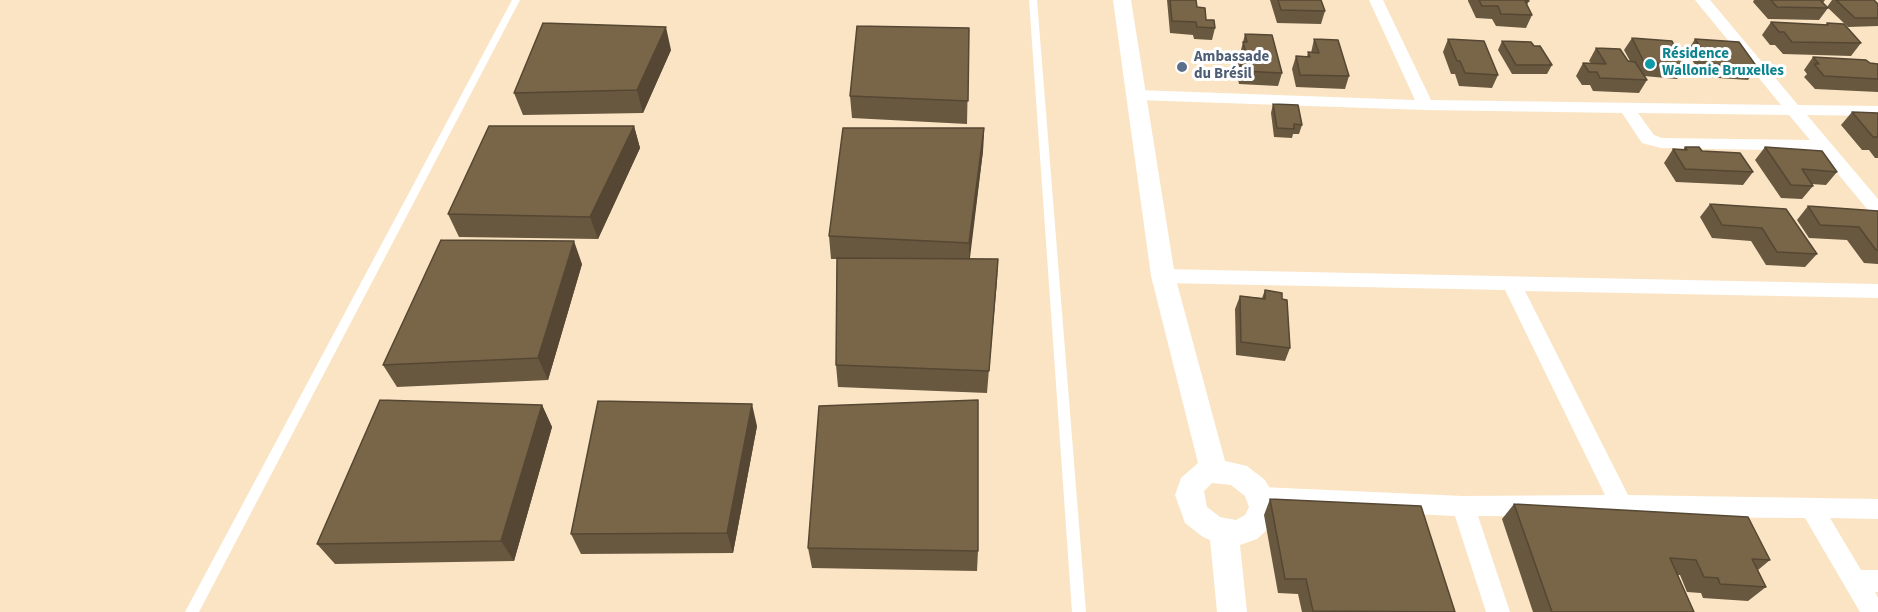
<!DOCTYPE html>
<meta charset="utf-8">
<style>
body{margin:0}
canvas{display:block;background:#fae4c4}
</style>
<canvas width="1878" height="612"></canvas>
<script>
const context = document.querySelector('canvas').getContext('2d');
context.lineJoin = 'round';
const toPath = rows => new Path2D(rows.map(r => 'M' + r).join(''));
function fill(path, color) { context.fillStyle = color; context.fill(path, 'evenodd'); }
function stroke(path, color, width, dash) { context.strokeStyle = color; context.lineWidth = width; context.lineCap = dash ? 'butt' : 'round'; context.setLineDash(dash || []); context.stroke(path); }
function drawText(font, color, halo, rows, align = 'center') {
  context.font = font + ' "Source Sans 3",sans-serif'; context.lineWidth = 6; context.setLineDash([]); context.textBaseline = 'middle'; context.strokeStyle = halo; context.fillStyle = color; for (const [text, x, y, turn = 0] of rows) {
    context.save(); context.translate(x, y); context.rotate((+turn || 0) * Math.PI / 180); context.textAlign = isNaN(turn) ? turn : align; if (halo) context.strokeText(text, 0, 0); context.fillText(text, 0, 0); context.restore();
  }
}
const service = toPath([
 [512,0,520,0,199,612,185,612,512,0],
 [1029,0,1037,0,1086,612,1072,612,1029,0]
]);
const minor = toPath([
 [1369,0,1383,0,1431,100,1781,105,1695,0,1710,0,1798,105,1878,106,1878,116,1807,115,1878,199,1878,217,1872,215,1819,151,1661,148,1642,143,1622,113,1425,110,1137,100,1129,95,1137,90,1415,100,1369,0],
 [1638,113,1789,115,1810,140,1662,138,1654,135,1638,113],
 [1163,269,1878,284,1878,298,1525,291,1628,495,1878,499,1878,519,1830,518,1861,570,1878,570,1878,592,1875,592,1878,598,1878,612,1860,612,1805,518,1478,516,1510,612,1486,612,1455,516,1261,507,1253,504,1250,497,1253,490,1261,487,1463,496,1605,495,1505,290,1163,283,1156,281,1154,276,1156,271,1163,269]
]);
const tertiary = toPath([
 [1113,0,1131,0,1175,276,1225,461,1247,466,1265,480,1275,497,1277,507,1271,526,1257,539,1240,545,1247,612,1217,612,1210,540,1203,537,1185,523,1175,495,1181,478,1198,463,1151,276,1113,0],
 [1212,483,1231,485,1245,496,1249,507,1245,515,1236,520,1220,517,1207,507,1204,491,1212,483]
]);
const wall = toPath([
 [1167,0,1196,0,1197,7,1206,20,1215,28,1212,40,1194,39,1193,35,1170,33],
 [1270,0,1321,0,1325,11,1321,24,1277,23],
 [1468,0,1528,0,1529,1,1527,5,1532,15,1526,28,1496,26,1492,19,1476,18,1468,1],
 [1754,0,1825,0,1823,3,1828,8,1819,20,1768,19,1753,2],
 [1832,0,1874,0,1878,4,1878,26,1848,27,1827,7],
 [1771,22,1826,25,1827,23,1861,43,1851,56,1783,54,1775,45,1770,45,1762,35],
 [969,28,967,124,852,118,850,96],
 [1245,34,1282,73,1278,86,1239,84,1236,70,1239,57,1240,57,1240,54],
 [1632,38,1685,66,1677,79,1644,76,1647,80,1639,93,1593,91,1590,85,1582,85,1576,76,1583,63,1591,63,1589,61,1596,48,1630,61,1624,50],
 [1314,39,1349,76,1345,89,1296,87,1292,69,1296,56,1307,57,1308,52,1311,53],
 [1448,39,1498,75,1492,88,1459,86,1455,74,1451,74,1443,52],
 [1695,39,1757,67,1748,80,1703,77,1687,52],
 [1502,41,1534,46,1552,65,1547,74,1512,74,1498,50],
 [671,50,643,113,523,115,514,93],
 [1813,57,1878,64,1878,92,1815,89,1804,77,1807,74,1804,70],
 [1273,104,1302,125,1299,134,1293,134,1292,138,1274,137,1271,113],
 [1852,112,1878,113,1878,158,1875,158,1869,150,1862,150,1841,125],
 [634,126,640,148,598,239,459,237,448,214],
 [984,128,983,151,969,259,998,259,987,393,838,387,836,365,837,259,831,259,829,236],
 [1685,147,1702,151,1753,172,1743,185,1676,182,1664,163,1673,149,1683,150],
 [1765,147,1837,172,1826,185,1811,184,1813,186,1802,199,1781,198,1755,160],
 [1710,204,1786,209,1817,254,1805,267,1766,265,1751,241,1712,238,1700,217],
 [1808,206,1878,211,1878,264,1864,263,1847,240,1809,238,1797,220],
 [582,264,548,380,397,387,383,365],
 [1265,290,1282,299,1290,348,1285,361,1236,355,1235,309,1240,296,1262,298],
 [542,405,552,427,514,561,335,564,317,544],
 [757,426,733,553,581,554,571,534],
 [1270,499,1455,612,1302,612,1298,594,1278,593,1264,515],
 [1514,504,1770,560,1758,570,1766,587,1748,601,1703,598,1701,593,1687,592,1680,575,1678,575,1694,612,1533,612,1502,519],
 [808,548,978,551,977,571,812,568]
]);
const shadedWall = toPath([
 [666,27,671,50,643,113,637,90],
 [634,126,640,148,598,239,590,217],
 [984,128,983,151,969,266,969,243],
 [574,241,582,264,548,380,538,358],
 [998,259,997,281,987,393,989,371],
 [752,404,757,426,733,553,727,533],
 [542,405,552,427,514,561,501,541]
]);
const building = toPath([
 [1170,0,1196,0,1197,7,1205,8,1206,20,1214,20,1215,28,1197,27,1196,22,1172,21,1170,0],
 [1278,0,1321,0,1325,11,1281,10,1278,0],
 [1479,0,1528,0,1529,1,1525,1,1532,15,1501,14,1498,6,1482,6,1479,0],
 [1771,0,1820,0,1828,8,1777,7,1771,0],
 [1836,0,1874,0,1878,4,1878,18,1855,18,1836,0],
 [1771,22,1828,25,1827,23,1844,24,1861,43,1792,42,1784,32,1779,32,1771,22],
 [543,23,666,27,637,90,514,93,543,23],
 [857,26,969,28,968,101,850,96,857,26],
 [1245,34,1272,35,1282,73,1242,71,1239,57,1247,57,1243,42,1247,42,1245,34],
 [1632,38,1672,41,1685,66,1644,62,1632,38],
 [1314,39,1338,40,1349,76,1300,75,1296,56,1310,57,1308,52,1319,53,1314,39],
 [1448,39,1484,41,1498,75,1465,73,1460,61,1457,61,1448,39],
 [1695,39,1739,42,1757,67,1711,64,1695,39],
 [1502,41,1531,42,1534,46,1540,46,1552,65,1516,65,1502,41],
 [1596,48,1620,49,1628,61,1635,62,1647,80,1600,78,1597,72,1589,72,1583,63,1606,64,1596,48],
 [1813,57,1866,60,1870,63,1878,64,1878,79,1824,76,1814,64,1819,64,1813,57],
 [1273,104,1298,105,1302,125,1294,124,1294,129,1277,128,1273,104],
 [1852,112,1878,113,1878,137,1873,137,1852,112],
 [489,126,634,126,590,217,448,214,489,126],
 [843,128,984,128,969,243,829,236,843,128],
 [1685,147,1699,147,1702,151,1740,153,1753,172,1685,169,1673,149,1687,150,1685,147],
 [1765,147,1822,151,1837,172,1802,169,1813,186,1791,185,1765,147],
 [1710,204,1786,209,1817,254,1777,252,1762,228,1722,225,1710,204],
 [1808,206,1878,211,1878,250,1876,250,1859,227,1820,225,1808,206],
 [441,240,574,241,538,358,383,365,441,240],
 [837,258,998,259,989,371,836,365,837,258],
 [1265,290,1282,293,1282,299,1287,300,1290,348,1241,342,1240,296,1265,299,1265,290],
 [380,400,542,405,501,541,317,544,380,400],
 [978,400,978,551,808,548,819,406,978,400],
 [598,401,752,404,727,533,571,534,598,401],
 [1270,499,1421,506,1455,612,1313,611,1306,579,1285,579,1270,499],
 [1514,504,1748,517,1770,560,1752,559,1766,587,1720,584,1718,578,1704,577,1696,560,1670,558,1694,612,1552,612,1514,504]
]);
const markers = [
 [1650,64,6,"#0f9aa8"],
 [1182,67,6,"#5c6f8a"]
];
const farCulturenames = [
 ["Résidence",1662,55],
 ["Wallonie Bruxelles",1662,72]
];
const farServicenames = [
 ["Ambassade",1194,58],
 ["du Brésil",1194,75]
];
fill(service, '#fff');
fill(minor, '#fff');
fill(tertiary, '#fff');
fill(wall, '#68583f');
fill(shadedWall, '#554733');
fill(building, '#796649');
stroke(building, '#554733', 1.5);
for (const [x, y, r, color] of markers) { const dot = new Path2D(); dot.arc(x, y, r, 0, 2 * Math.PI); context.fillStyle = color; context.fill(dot); stroke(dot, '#fff', 2); }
drawText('bold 15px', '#0d838f', '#fff', farCulturenames, 'left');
drawText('bold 15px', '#4e5e75', '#fff', farServicenames, 'left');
</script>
